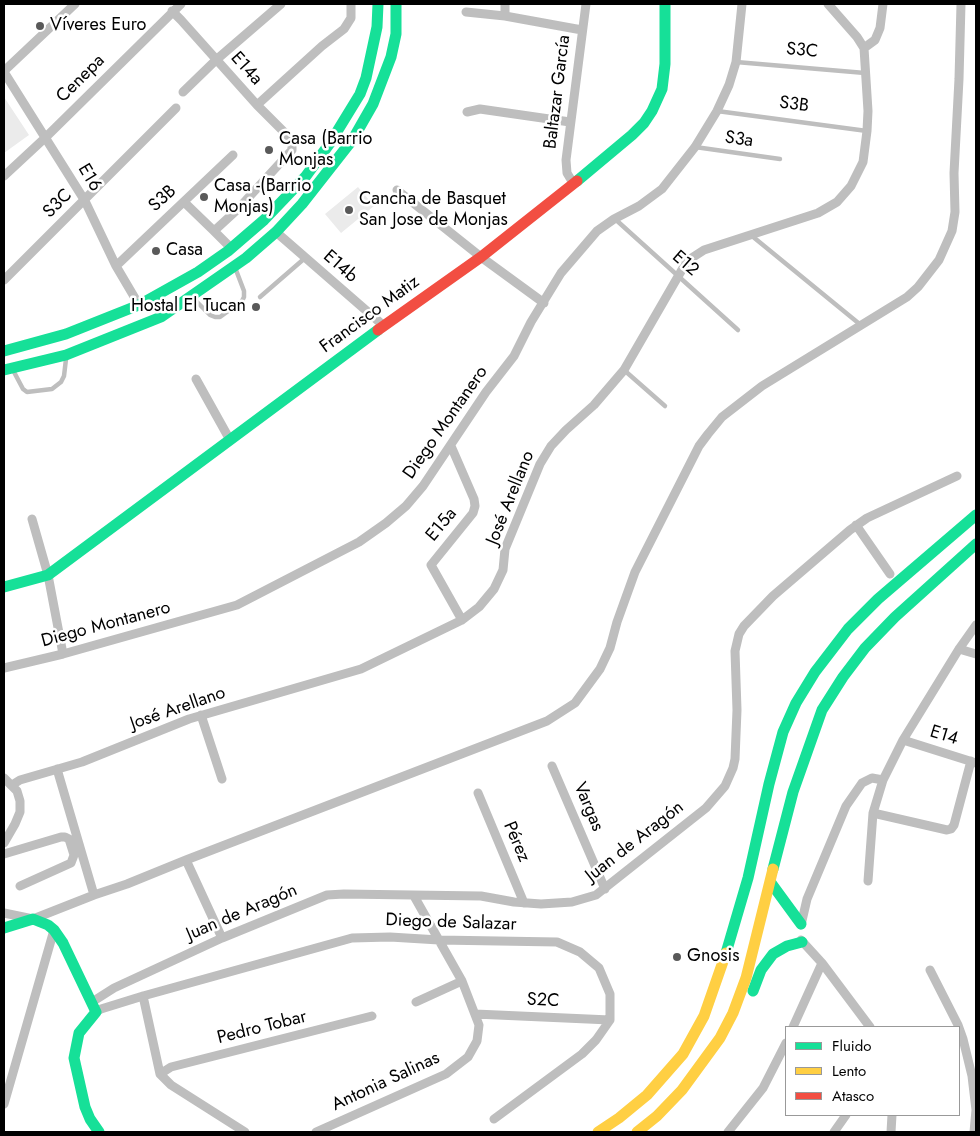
<!DOCTYPE html>
<html>
<head>
<meta charset="utf-8">
<style>
  body { margin:0 }
  #map { position:relative; width:980px; height:1136px; overflow:hidden; background:#fff; font-family:Jost,sans-serif }
  canvas { display:block }
  .frame { position:absolute; inset:0; border:5px solid #000; pointer-events:none }
  .legend { position:absolute; left:785px; top:1026px; width:175px; height:90px; box-sizing:border-box; background:#fff; border:1px solid #999; margin:0; padding:6px 9px; list-style:none; font-size:15px; color:#000 }
  .legend li { display:flex; align-items:center; gap:10px; height:25px }
  .legend b { width:25px; border:1px solid #999 }
</style>
</head>
<body>
<div id="map">
<canvas width="980" height="1136"></canvas>
<div class="frame"></div>
<ul class="legend">
<li><b style="height:6px;background:#16e098"></b>Fluido</li>
<li><b style="height:6px;background:#ffcf43"></b>Lento</li>
<li><b style="height:6px;background:#f24e42"></b>Atasco</li>
</ul>
</div>
<script>
const context = document.querySelector('canvas').getContext('2d');
context.lineJoin = 'round';
function fill(path, color) {
  context.fillStyle = color;
  context.fill(path, 'evenodd');
}
function shape(rows) {
  const path = new Path2D();
  for (const r of rows) {
    path.moveTo(r[0], r[1]);
    for (let i = 2; i < r.length; i += 2) path.lineTo(r[i], r[i + 1]);
  }
  return path;
}
function trace(path, color, width, dash) {
  context.strokeStyle = color;
  context.lineWidth = width;
  context.lineCap = dash ? 'butt' : 'round';
  context.setLineDash(dash || []);
  context.stroke(path);
}
function write(font, color, halo, rows, align = 'center') {
  context.font = font + ' Jost,sans-serif';
  context.lineWidth = 5;
  context.setLineDash([]);
  context.textBaseline = 'middle';
  context.strokeStyle = halo;
  context.fillStyle = color;
  for (const [text, x, y, turn = 0] of rows) {
    context.save();
    context.translate(x, y);
    context.rotate((+turn || 0) * Math.PI / 180);
    context.textAlign = isNaN(turn) ? turn : align;
    if (halo) context.strokeText(text, 0, 0);
    context.fillText(text, 0, 0);
    context.restore();
  }
}
fill(shape([
  [4,97,29,135,4,153],
  [358,187,374,206,341,233,325,214]
]), '#ebebeb');
trace(shape([
  [736,62,865,73],
  [717,111,867,131],
  [695,147,780,159],
  [615,219,738,330],
  [752,236,862,326],
  [260,297,305,258],
  [195,300,210,315,215,317,220,317,242,301,244,297,244,291,236,270],
  [624,370,665,406],
  [14,372,23,389,27,392,52,389,61,382,64,376,66,359]
]), '#bebebe', 4.5);
trace(shape([
  [172,11,181,20,257,105,292,140,292,150,238,209,214,231,231,248],
  [466,12,505,16,582,30],
  [505,16,505,4],
  [864,48,875,40,880,28,883,4],
  [4,71,75,4],
  [4,72,85,201,116,266,139,305],
  [183,92,216,60,281,4],
  [257,105,322,46,344,29,351,18,351,4],
  [467,112,480,109,570,122],
  [4,176,46,137,181,4],
  [573,183,567,173,566,160,586,4],
  [397,190,481,257,544,303],
  [184,202,214,231],
  [276,232,384,326],
  [116,266,233,155],
  [4,280,176,108],
  [196,379,230,440],
  [451,446,474,499,475,506,473,513,431,565,462,620],
  [32,519,48,575,63,654],
  [856,525,890,574],
  [959,649,976,654],
  [4,668,63,654,237,605,359,542,386,523,406,506,423,486,486,392,514,356,531,322,561,273,597,231,614,219,639,206,662,189,695,147,717,111,729,85,736,62,742,4],
  [201,715,222,779],
  [903,740,976,763],
  [552,766,605,889],
  [57,769,94,895],
  [4,778,17,791,20,801,20,812,15,824,4,843],
  [12,785,20,780,82,762,189,719,361,669,462,620,479,607,494,589,503,570,505,549,540,464,551,446,566,430,594,405,624,370,687,261,704,250,818,213,837,202,851,186,863,162,867,131,868,111,864,48,857,37,828,4],
  [478,793,524,903],
  [873,813,947,830,951,829,954,825,971,761],
  [4,854,61,837,65,837,69,839,74,855,71,863,20,886],
  [186,860,222,938],
  [868,881,873,813,883,780,903,740,959,649,976,625],
  [4,913,33,919,94,895,127,884,186,860,547,721,575,703,600,669,610,648,617,622,635,572,699,446,708,434,722,417,762,386,907,297,918,287,939,260,952,231,955,212,954,173,959,79,961,4],
  [801,925,807,899,846,806,862,783,872,778,883,780],
  [801,940,822,963,870,1027],
  [930,970,958,1025,963,1039,972,1076,976,1110,974,1132],
  [143,996,160,1074,171,1085,245,1132],
  [92,1002,114,988,222,938,327,895,344,894,481,896,514,902,541,904,572,902,596,895,706,808,725,786,733,768,735,759,737,710,735,651,739,634,744,626,773,596,850,530,867,518,957,476],
  [416,1002,462,981],
  [96,1012,101,1009,143,996,352,938,390,937,439,940,557,942,580,952,599,968,610,994,610,1020,596,1040,582,1054,494,1119],
  [475,1014,610,1020],
  [793,1027,822,963],
  [160,1074,171,1067,372,1016],
  [4,1104,54,930],
  [316,1132,446,1074,468,1057,477,1041,479,1025,462,981,414,896],
  [728,1132,763,1088,786,1043],
  [834,1132,846,1115],
  [891,1132,892,1115]
]), '#bebebe', 9);
trace(shape([
  [577,181,632,135,644,123,652,111,662,89,665,64,665,4],
  [4,351,66,334,139,305,198,272,228,251,264,220,306,176,330,143,360,94,366,78,377,27,378,4],
  [4,370,66,355,161,317,246,258,276,232,302,204,353,139,373,104,391,57,396,34,396,4],
  [4,587,48,575,378,330],
  [773,869,793,792,822,710,843,677,865,648,895,617,976,544],
  [771,883,801,924],
  [4,928,33,919,48,925,54,930,63,943,96,1012,79,1033,74,1058,85,1107,90,1119,99,1132],
  [726,953,748,878,769,784,783,732,796,703,815,672,848,629,878,599,976,515],
  [753,991,761,970,773,954,787,946,802,942]
]), '#16e098', 11);
trace(shape([
  [598,1132,619,1118,647,1095,683,1054,704,1016,726,953],
  [637,1132,657,1116,682,1090,720,1038,733,1013,746,978,773,869]
]), '#ffcf43', 11);
trace(shape([
  [378,330,481,257,577,181]
]), '#f24e42', 11);
for (const [x, y, r, color] of [
  [40,26,5,"#595959"],
  [269,150,5,"#595959"],
  [204,197,5,"#595959"],
  [349,210,5,"#595959"],
  [156,251,5,"#595959"],
  [256,307,5,"#595959"],
  [677,957,5,"#595959"]
]) {
  const dot = new Path2D();
  dot.arc(x, y, r, 0, 2 * Math.PI);
  context.fillStyle = color;
  context.fill(dot);
  trace(dot, '#fff', 2);
}
write('18px', '#000', '#fff', [
  ["Víveres Euro",50,26],
  ["Casa (Barrio",279,140],
  ["Monjas",279,161],
  ["Casa -(Barrio",214,187],
  ["Monjas)",214,208],
  ["Cancha de Basquet",359,200],
  ["San Jose de Monjas",359,221],
  ["Casa",166,251],
  ["Hostal El Tucan",246,307,"right"],
  ["Gnosis",687,957]
], 'left');
write('18px', '#000', '#fff', [
  ["S3C",802,51,5],
  ["E14a",246,69,48],
  ["Cenepa",81,79,-45],
  ["Baltazar García",558,92,-83],
  ["S3B",794,105,7],
  ["S3a",739,140,8],
  ["E16",89,178,59],
  ["S3B",163,199,-43],
  ["S3C",58,204,-45],
  ["E12",685,264,41],
  ["E14b",340,267,41],
  ["Francisco Matiz",370,315,-36],
  ["Diego Montanero",446,423,-55],
  ["José Arellano",511,498,-68],
  ["E15a",442,525,-50],
  ["Diego Montanero",106,625,-15],
  ["José Arellano",178,709,-19],
  ["E14",944,736,17],
  ["Vargas",588,807,67],
  ["Pérez",516,842,67],
  ["Juan de Aragón",635,842,-38],
  ["Juan de Aragón",242,913,-23],
  ["Diego de Salazar",451,923,2],
  ["S2C",543,1001,3],
  ["Pedro Tobar",262,1028,-14],
  ["Antonia Salinas",386,1082,-25]
]);
</script>
</body>
</html>
